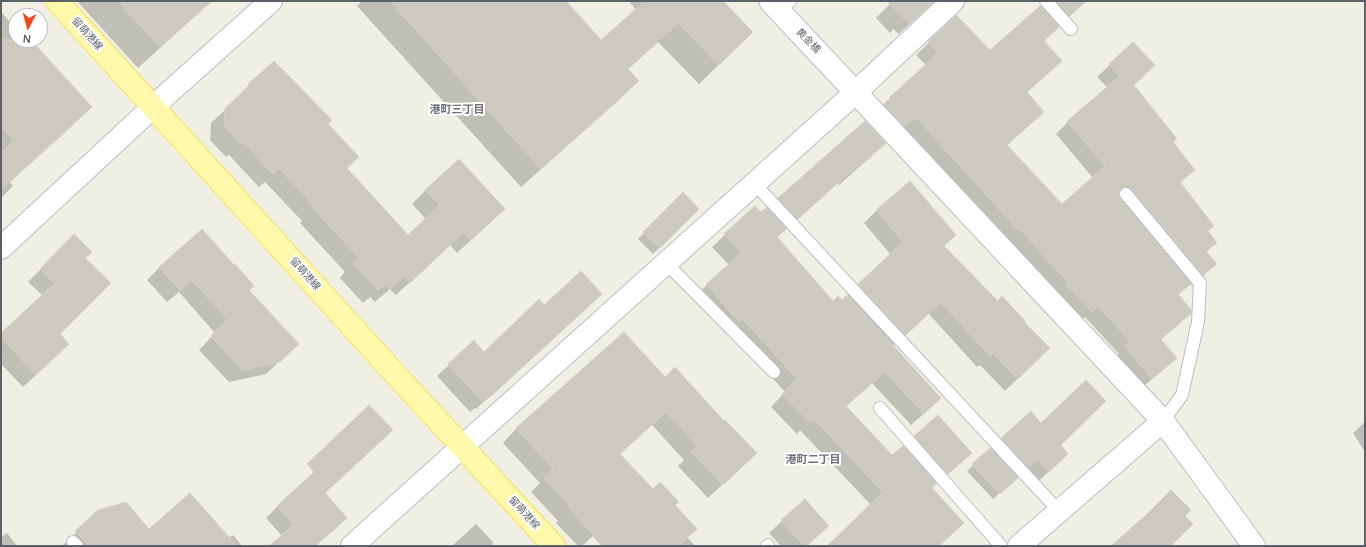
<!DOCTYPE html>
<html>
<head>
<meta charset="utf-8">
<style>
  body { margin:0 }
  #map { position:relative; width:1366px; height:547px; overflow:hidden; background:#f0efe4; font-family:Manrope,sans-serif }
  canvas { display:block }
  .frame { position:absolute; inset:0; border:2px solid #5c6067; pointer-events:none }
  .north { position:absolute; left:8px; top:8px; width:40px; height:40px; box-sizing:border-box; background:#fff; border:1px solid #bebfc2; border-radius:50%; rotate:186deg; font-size:11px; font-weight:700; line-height:16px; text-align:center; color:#5c6067 }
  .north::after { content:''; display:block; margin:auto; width:14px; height:18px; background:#fc441f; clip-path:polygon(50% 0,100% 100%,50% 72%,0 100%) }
</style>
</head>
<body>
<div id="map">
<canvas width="1366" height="547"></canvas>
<div class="frame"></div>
<div class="north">N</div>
</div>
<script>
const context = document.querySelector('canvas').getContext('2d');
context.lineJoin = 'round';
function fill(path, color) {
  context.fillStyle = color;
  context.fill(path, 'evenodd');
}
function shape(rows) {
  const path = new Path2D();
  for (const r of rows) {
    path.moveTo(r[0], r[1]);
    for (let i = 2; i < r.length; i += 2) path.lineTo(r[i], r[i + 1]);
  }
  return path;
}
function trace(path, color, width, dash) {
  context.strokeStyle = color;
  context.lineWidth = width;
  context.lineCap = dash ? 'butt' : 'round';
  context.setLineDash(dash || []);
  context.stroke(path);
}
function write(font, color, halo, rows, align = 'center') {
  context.font = font + ' Manrope,"Noto Sans JP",sans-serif';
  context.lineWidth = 4;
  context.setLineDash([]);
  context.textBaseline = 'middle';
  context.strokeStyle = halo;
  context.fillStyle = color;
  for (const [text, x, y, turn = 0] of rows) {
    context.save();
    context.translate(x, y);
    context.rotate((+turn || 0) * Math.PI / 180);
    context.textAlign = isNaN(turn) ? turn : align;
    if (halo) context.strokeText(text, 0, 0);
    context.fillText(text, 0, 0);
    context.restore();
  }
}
fill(shape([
  [77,1,212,1,138,68],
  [362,1,565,1,601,41,636,10,629,1,722,1,752,32,699,84,658,42,627,70,637,81,618,101,521,187,357,6],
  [893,1,934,1,899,34,893,29,890,33,876,18],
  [1038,1,1086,1,1043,41,1026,93,1043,112,1006,146,1062,205,1093,178,1056,134,1068,122,1108,88,1097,77,1133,43,1133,85,1172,142,1194,170,1180,183,1207,231,1216,243,1206,252,1216,264,1203,276,1190,286,1189,285,1178,295,1190,313,1177,326,1160,340,1176,358,1163,370,1139,390,1114,359,1119,354,1085,317,1079,323,877,111,926,65,916,55,956,17,990,51,1043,6],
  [1,12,13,25,15,24,16,25,16,40,30,40,91,107,71,127,10,182,13,186,1,198],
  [274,62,327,124,346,169,408,236,426,219,412,204,426,190,504,209,457,253,450,245,396,295,390,289,375,302,370,297,363,303,340,278,345,272,300,223,302,221,265,182,259,187,229,155,226,157,210,140,211,123,236,100,235,99,249,85],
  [872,156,839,185,838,183,776,238,833,302,842,301,891,255,864,223,876,211,910,183,943,246,998,302,1024,323,1049,348,1005,391,980,365,977,367,928,313,893,346,928,410,911,425,872,383,845,407,892,457,904,448,915,436,971,453,958,465,931,488,939,546,829,546,871,505,800,430,797,434,771,407,785,392,730,331,726,334,694,297,729,265,712,247,755,207,761,214,767,210,778,198],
  [683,194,698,209,653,254,638,239],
  [74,236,84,258,58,334,55,357,23,387,1,364,1,334,43,296,28,282],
  [160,267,248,291,285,356,266,374,229,382,199,350,215,333,179,292,167,302,147,280],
  [544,306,589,306,476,409,475,408,470,412,437,376,474,342,484,353],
  [624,333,741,467,708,498,678,466,684,460,652,425,619,455,653,490,674,505,687,537,695,546,602,546,593,536,582,546,578,546,556,523,558,521,531,492,540,483,503,443,516,429],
  [1365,422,1365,452,1353,433],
  [1002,439,1059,445,1054,467,1035,484,1024,471,993,499,967,471],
  [324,494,346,518,334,530,315,546,272,546,282,536,266,518,278,506],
  [99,511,149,530,229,538,233,535,242,546,62,546],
  [782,521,828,526,807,546,781,546,769,533],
  [476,524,493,542,492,544,494,546,452,546],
  [7,533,17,546,1,546,1,537]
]), '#0003');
const building = shape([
  [118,1,212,1,160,47,118,1],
  [390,1,566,1,601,40,645,1,723,1,753,32,719,65,678,23,627,68,639,81,541,169,390,1],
  [887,1,935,1,910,24,887,1],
  [1056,1,1086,1,1070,16,1056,1],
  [1040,6,1059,27,1044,41,1062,61,1027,92,1044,112,1007,145,1062,204,1105,166,1067,121,1120,76,1109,64,1133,42,1155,65,1134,85,1177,139,1173,142,1195,170,1180,182,1214,226,1208,231,1217,243,1206,251,1217,264,1203,275,1132,189,1125,187,1122,188,1119,191,1119,195,1120,199,1191,284,1178,294,1191,310,1191,314,1160,338,1177,358,1152,379,1125,346,1131,342,1098,306,1092,312,1066,284,1068,282,1019,228,1017,229,916,117,904,126,884,104,890,99,889,98,938,53,928,42,956,15,990,50,1040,6],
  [1,40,31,40,92,107,1,189,1,153,14,141,1,126,1,40],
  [274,61,332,120,328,124,359,157,347,168,408,235,440,205,425,190,459,159,505,209,471,240,464,232,411,282,404,276,390,289,385,284,378,290,353,263,359,258,313,208,315,207,279,168,273,174,243,141,240,144,224,125,225,108,250,86,248,84,274,61],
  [865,121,886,143,852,173,851,171,798,219,778,198,865,121],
  [910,181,956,235,944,246,998,301,1002,296,1026,322,1025,323,1050,348,1018,379,993,353,990,356,941,302,906,335,858,284,903,242,876,210,910,181],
  [683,192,699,209,660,248,643,232,683,192],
  [755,206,761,212,767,207,786,229,777,237,833,301,838,296,842,300,847,295,941,398,924,414,885,372,846,406,892,455,903,446,936,484,932,488,964,523,939,546,827,546,883,492,814,419,810,422,782,394,797,379,743,319,739,322,706,284,742,253,724,234,755,206],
  [202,229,234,265,235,264,254,286,249,290,299,344,280,362,242,370,211,336,228,320,192,280,180,290,159,267,202,229],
  [74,234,92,252,85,258,111,283,60,334,69,344,36,375,1,337,1,333,55,283,40,269,74,234],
  [581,271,602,294,489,398,487,397,482,401,448,364,474,340,484,352,539,299,544,305,581,271],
  [624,332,665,377,675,367,724,421,725,420,757,453,723,485,691,452,698,446,666,412,620,454,653,489,660,482,679,502,675,505,697,529,678,546,604,546,569,508,571,507,544,478,553,469,516,428,624,332],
  [1086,380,1106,401,1061,445,1068,454,1049,472,1038,459,1029,467,1001,438,1031,411,1041,423,1086,380],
  [369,405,393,430,325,493,347,518,315,546,269,546,294,525,277,506,314,472,307,464,369,405],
  [938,415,972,453,948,474,914,436,938,415],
  [990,448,1018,478,1000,494,972,464,990,448],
  [1171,490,1191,510,1185,516,1193,524,1171,546,1111,546,1146,515,1171,490],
  [190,493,237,546,89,546,75,531,98,510,126,502,149,529,190,493],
  [805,499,829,526,806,546,804,546,781,520,805,499]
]);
fill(building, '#ccc9c1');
trace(building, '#d6d1c2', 1);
const service = shape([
  [1046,1,1071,29],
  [779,11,790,1],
  [754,183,1059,511],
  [1126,194,1200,283,1198,322,1182,395,1163,421],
  [666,263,774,372],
  [880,408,1001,546],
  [73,542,77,546],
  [767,546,768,545]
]);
const minor = shape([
  [1,248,154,106],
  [1163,421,1254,546],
  [352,546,856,92,953,1]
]);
const tertiary = shape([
  [770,1,1163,421,1019,546],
  [154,106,271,1]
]);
const primary = shape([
  [57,1,396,375,554,546]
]);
trace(service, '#bcbec5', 14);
trace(minor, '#bcbec5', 24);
trace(tertiary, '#bcbec5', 24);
trace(primary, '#ffdd4f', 24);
trace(service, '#fff', 12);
trace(minor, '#fff', 22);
trace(tertiary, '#fff', 22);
trace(primary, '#fff9ab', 22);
write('10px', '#5c6067', '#fff', [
  ["留萌港線",87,34,48],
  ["黄金橋",808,41,46],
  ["留萌港線",305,274,48],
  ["留萌港線",524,513,47]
]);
write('bold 11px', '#6d7279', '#fff', [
  ["港町三丁目",457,110],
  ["港町二丁目",813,460]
]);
</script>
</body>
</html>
